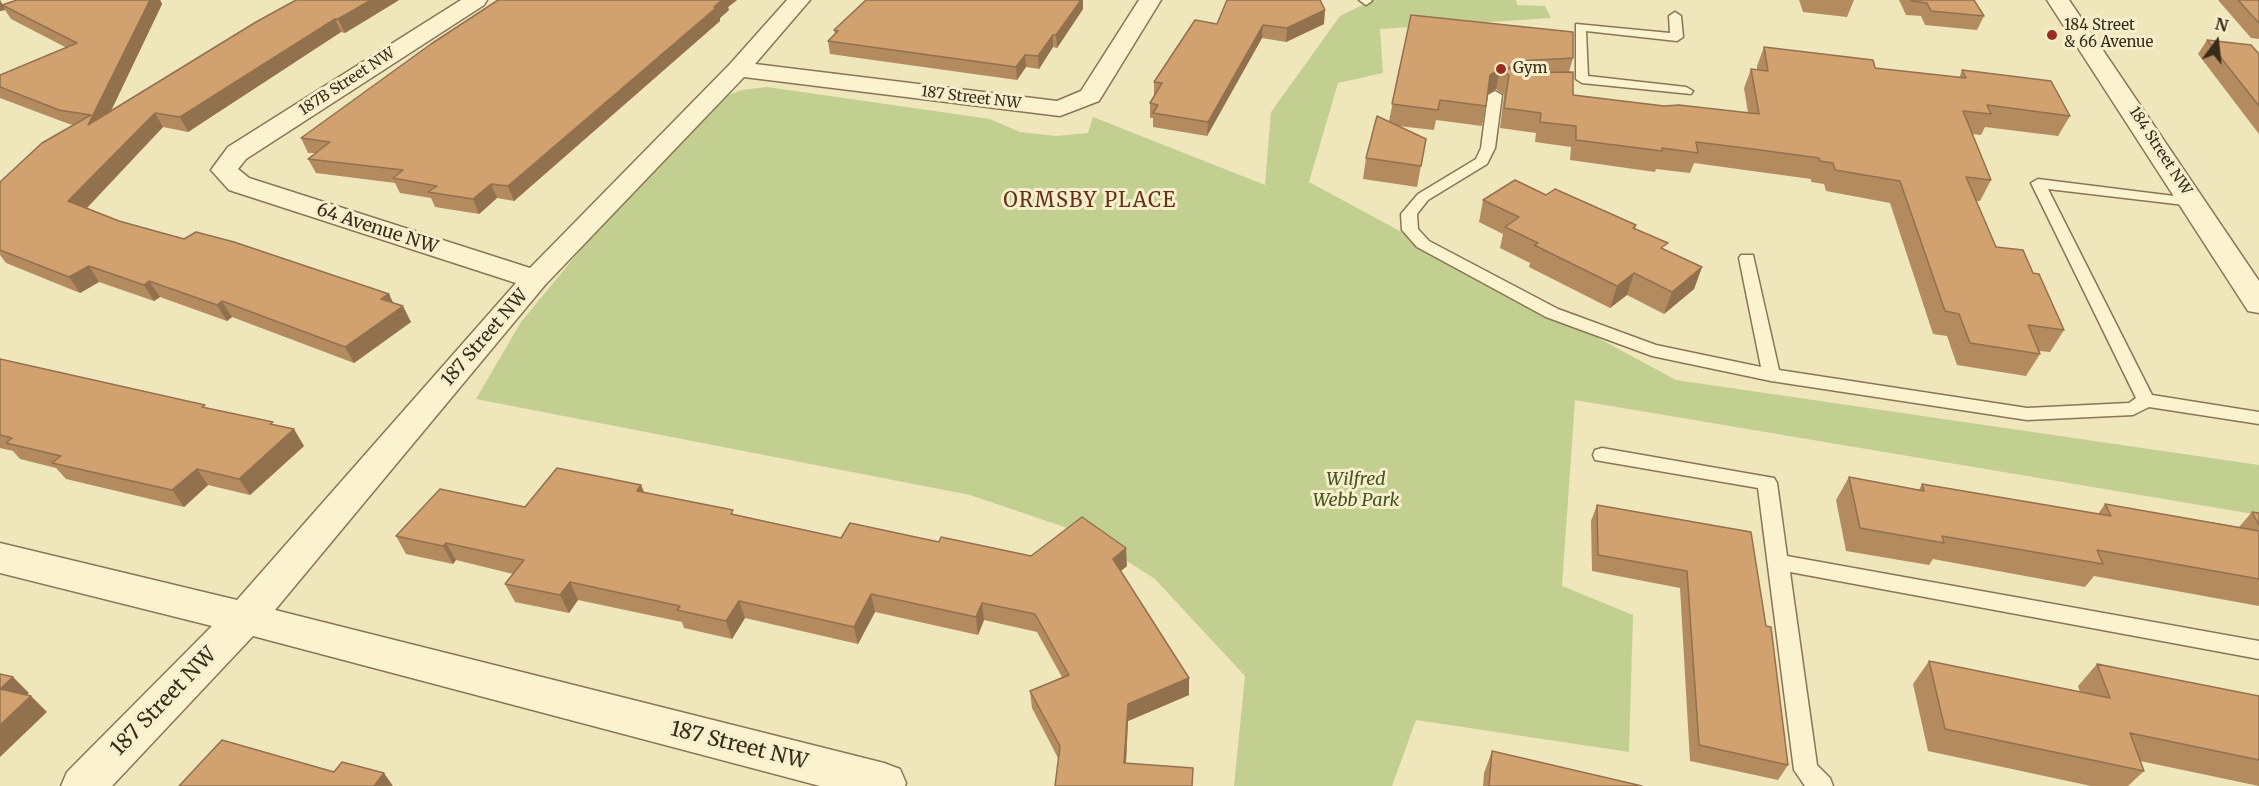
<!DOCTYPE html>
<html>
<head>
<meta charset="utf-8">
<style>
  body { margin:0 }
  #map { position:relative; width:2259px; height:786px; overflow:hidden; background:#f0e6bc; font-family:Merriweather,serif }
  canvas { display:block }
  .north { position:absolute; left:2187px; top:12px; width:60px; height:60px; -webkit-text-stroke:4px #f7efcc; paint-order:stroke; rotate:15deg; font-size:16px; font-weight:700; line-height:24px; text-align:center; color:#372b1b }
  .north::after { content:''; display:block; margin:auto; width:21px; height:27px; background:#372b1b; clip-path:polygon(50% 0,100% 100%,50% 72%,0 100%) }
</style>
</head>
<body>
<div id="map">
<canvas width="2259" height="786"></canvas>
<div class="north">N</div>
</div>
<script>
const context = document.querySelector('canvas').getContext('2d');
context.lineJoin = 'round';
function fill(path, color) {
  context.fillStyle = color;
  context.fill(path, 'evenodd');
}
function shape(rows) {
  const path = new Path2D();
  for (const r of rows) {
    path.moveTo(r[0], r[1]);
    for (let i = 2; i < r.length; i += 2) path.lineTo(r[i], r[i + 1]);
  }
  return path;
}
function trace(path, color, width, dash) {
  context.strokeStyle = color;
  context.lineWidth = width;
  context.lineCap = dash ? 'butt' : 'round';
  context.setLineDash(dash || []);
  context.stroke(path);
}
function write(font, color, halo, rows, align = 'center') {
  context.font = font + ' Merriweather,serif';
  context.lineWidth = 6;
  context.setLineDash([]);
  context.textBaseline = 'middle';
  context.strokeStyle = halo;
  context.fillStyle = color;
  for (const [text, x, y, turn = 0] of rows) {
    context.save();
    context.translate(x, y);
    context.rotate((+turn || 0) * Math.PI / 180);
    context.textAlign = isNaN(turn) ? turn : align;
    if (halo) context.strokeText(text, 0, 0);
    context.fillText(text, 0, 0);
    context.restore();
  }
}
fill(shape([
  [1373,0,1516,0,1517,5,1545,6,1551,18,1380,29,1383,73,1338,83,1309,182,1676,380,2259,465,2259,515,1575,400,1562,586,1633,615,1629,752,1416,720,1392,786,1234,786,1245,676,1155,579,1085,534,970,495,476,399,521,322,601,225,723,97,742,90,767,87,990,119,1020,132,1056,136,1088,133,1093,117,1265,185,1271,112,1340,16]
]), '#c2cf90');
const service = shape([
  [1359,0,1371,0,1372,1,1366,5,1359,0],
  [1675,12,1681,16,1683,37,1677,41,1586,31,1588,76,1686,87,1693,91,1691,94,1582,83,1576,79,1576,24,1670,33,1669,16,1675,12],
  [1495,91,1502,95,1495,148,1487,164,1428,200,1417,214,1418,229,1429,241,1558,309,1656,345,1761,367,1739,258,1741,255,1753,255,1779,370,2027,408,2129,403,2136,398,2031,183,2038,179,2198,199,2200,202,2193,206,2048,189,2152,395,2259,412,2259,424,2149,407,2133,415,2027,420,1771,381,1652,356,1546,317,1417,247,1402,230,1401,214,1418,194,1476,159,1481,148,1488,95,1495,91],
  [1602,448,1774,478,1777,483,1787,556,2259,641,2259,659,1790,572,1817,765,1830,778,1833,786,1805,786,1794,770,1758,488,1595,460,1593,455,1595,450,1602,448]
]);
const minor = shape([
  [461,0,487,0,484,5,246,159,238,169,249,178,530,268,730,64,787,0,810,0,755,64,1057,101,1081,91,1139,0,1161,0,1099,101,1060,116,744,77,545,285,275,610,884,763,900,769,906,783,905,786,820,786,253,636,112,786,61,786,67,772,212,626,0,573,0,543,237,600,516,283,229,190,211,170,228,147,461,0]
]);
const tertiary = shape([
  [2047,0,2069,0,2259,281,2259,313,2248,311,2047,0]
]);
trace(service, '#897555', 3);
trace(minor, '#897555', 3);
trace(tertiary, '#897555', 3);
fill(service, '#fbf2d0');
fill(minor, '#fbf2d0');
fill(tertiary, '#fbf2d0');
fill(shape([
  [0,0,3,5,17,0,160,0,162,4,111,111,256,22,399,0,345,33,341,32,188,132,163,127,87,208,119,221,389,294,393,303,411,322,354,363,232,317,227,321,160,297,154,301,99,282,80,293,6,263,0,255,0,182,73,125,69,124,0,98,0,75,67,48,11,19,5,10,0,11],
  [498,0,737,0,728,7,729,10,720,18,720,21,514,201,497,198,479,214,435,207,431,198,400,193,395,183,316,173,308,159,315,153,308,153,301,138],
  [866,0,1083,0,1083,9,1057,48,1053,47,1039,69,1026,67,1017,80,830,54,828,41,835,34,834,30],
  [1799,0,1854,0,1847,17,1803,12],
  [1899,0,1974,0,1984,16,1977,30,1925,25,1921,16,1906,15],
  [2218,0,2259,0,2259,39,2251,38],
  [1411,15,1573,58,1569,72,1573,95,1664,106,1748,113,1744,88,1751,69,1757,69,1757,66,1764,47,1875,68,1959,78,1962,70,2070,116,2058,136,1985,127,1981,135,1972,134,1991,180,1980,201,1976,201,1996,247,2033,273,2064,330,2050,352,2039,351,2040,354,2026,376,1957,365,1947,336,1933,334,1890,203,1826,191,1824,184,1811,182,1811,179,1745,170,1694,163,1690,173,1656,169,1655,172,1570,160,1571,147,1535,142,1536,133,1500,128,1504,95,1496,89,1488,94,1482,126,1436,120,1434,130,1398,126,1426,139,1417,187,1363,179,1366,158,1389,121],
  [1217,24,1324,24,1286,42,1262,38,1207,136,1153,127,1153,118,1150,118,1150,103,1155,96,1154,96,1154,82],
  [2207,40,2259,54,2259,134,2198,54],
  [1546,195,1636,225,1635,229,1665,250,1702,267,1694,289,1664,314,1627,295,1610,308,1529,267,1530,263,1500,248,1503,234,1479,222,1483,200],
  [0,359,207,408,275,426,304,446,250,495,208,485,184,507,66,479,56,468,20,459,13,451,0,448],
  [1849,477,1919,490,1922,484,2098,514,2105,504,2239,527,2252,512,2259,513,2259,606,2094,576,2085,587,1933,559,1929,565,1846,551,1836,500],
  [641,485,644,492,734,514,841,538,939,542,1031,556,1127,566,1121,571,1189,695,1128,721,1126,764,1192,786,1058,758,1032,708,1030,691,1062,677,1037,632,984,620,978,635,875,612,858,644,745,618,732,639,684,628,682,622,578,600,569,613,515,602,505,584,513,574,456,560,453,564,406,554,396,536,525,507],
  [1597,505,1766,626,1788,765,1778,780,1690,761,1680,588,1592,571,1591,521],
  [1929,661,2080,692,2078,686,2097,664,2259,696,2259,786,2140,761,2144,771,2128,786,2091,786,1928,751,1913,684],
  [1492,751,1642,786,1483,786,1484,773]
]), '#b48a5f');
fill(shape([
  [0,0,5,10,0,11],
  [150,0,160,0,162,4,97,140,88,125],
  [371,0,399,0,345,33,338,19],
  [722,0,737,0,728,7,729,10,720,18,720,21,514,201,508,186],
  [1081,0,1083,0,1083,9,1057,48,1056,35],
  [1325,10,1324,24,1286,42,1287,28],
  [335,19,341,32,188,132,180,117],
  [1263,25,1262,38,1207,136,1208,122],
  [1053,35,1053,47,1039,69,1038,56],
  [1025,55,1026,67,1017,80,1016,67],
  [1517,61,1513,81,1509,75,1508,68],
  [1500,69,1496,89,1486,95,1490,75],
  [155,113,163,127,79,216,68,201],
  [491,184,497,198,479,214,473,199],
  [89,266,99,282,80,293,69,277],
  [1702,267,1694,289,1664,314,1672,292],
  [1634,273,1627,295,1610,308,1617,286],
  [149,281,160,297,154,301,144,285],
  [389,294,396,309,381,299],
  [222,301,232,317,227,321,217,305],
  [403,306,411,322,354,363,345,347],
  [294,429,304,446,250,495,239,479],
  [197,469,208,485,184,507,172,490],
  [641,485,648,503,637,491],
  [446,543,456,560,453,564,443,546],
  [1126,548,1127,566,1113,577,1113,559],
  [570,582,578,600,569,613,560,595],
  [871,594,875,612,858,644,854,627],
  [739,601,745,618,732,639,726,621],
  [982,603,984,620,978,635,976,617],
  [13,677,29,693,17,705,0,689],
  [1189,678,1189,695,1128,721,1125,781,1124,763,1128,704],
  [31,696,47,712,0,757,0,725],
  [384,773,393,786,374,786]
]), '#92714e');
const building = shape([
  [17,0,150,0,88,125,256,22,296,0,371,0,338,19,335,19,180,117,155,113,68,201,119,221,184,239,196,232,234,242,389,294,381,299,403,306,345,347,222,301,217,305,149,281,144,285,89,266,69,277,0,250,0,182,42,143,91,115,59,110,0,87,0,75,77,43,2,5,17,0],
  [498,0,722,0,714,7,717,7,508,186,491,184,473,199,428,192,437,186,393,178,403,170,308,159,330,142,301,138,431,44,498,0],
  [866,0,1081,0,1056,35,1053,35,1038,56,1025,55,1016,67,828,41,838,31,834,30,866,0],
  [1227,0,1320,0,1325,10,1287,28,1263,25,1208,122,1153,113,1158,105,1150,103,1162,83,1154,82,1195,20,1217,24,1227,0],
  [1911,0,1974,0,1984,16,1931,11,1927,3,1912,1,1911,0],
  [2238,0,2259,0,2259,23,2238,0],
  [1411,15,1573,32,1573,58,1517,61,1508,68,1518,73,1573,72,1573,95,1664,106,1679,105,1759,114,1751,69,1768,71,1764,47,1873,60,1875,68,1966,78,1962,70,2051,81,2070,116,1987,105,1991,114,1963,111,1991,180,1966,177,1996,247,2023,250,2033,273,2039,274,2064,330,2028,325,2040,354,1970,343,1959,314,1945,311,1900,181,1835,170,1833,163,1820,161,1819,158,1753,149,1696,142,1698,153,1662,148,1662,151,1576,140,1576,126,1540,122,1541,113,1504,108,1509,75,1500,69,1490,75,1486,106,1440,100,1438,110,1392,104,1411,15],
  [2207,40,2251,45,2259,54,2259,106,2207,40],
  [1377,116,1426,139,1421,166,1366,158,1377,116],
  [1515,180,1546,195,1555,189,1636,225,1633,228,1668,243,1661,248,1702,267,1672,292,1634,273,1617,286,1534,245,1538,243,1505,227,1519,217,1483,200,1515,180],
  [0,359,205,405,202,407,273,422,270,424,294,429,239,479,197,469,172,490,52,463,61,456,6,443,12,438,0,435,0,359],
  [557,468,641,485,637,491,733,510,731,514,841,538,850,523,939,542,941,537,1031,556,1082,517,1126,548,1113,559,1189,678,1128,704,1124,763,1193,768,1192,786,1055,786,1060,746,1030,691,1069,675,1035,614,982,603,976,617,871,594,854,627,739,601,726,621,677,610,680,606,570,582,560,595,505,584,524,560,446,543,443,546,396,536,440,489,525,507,557,468],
  [1849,477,1924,491,1922,484,2111,516,2105,504,2259,531,2259,579,2097,550,2103,564,1942,536,1944,543,1860,528,1849,477],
  [1597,505,1751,532,1766,626,1771,627,1788,765,1699,745,1687,571,1598,555,1597,505],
  [2252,512,2259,513,2259,525,2252,512],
  [1929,661,2110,698,2097,664,2259,696,2259,760,2130,733,2144,771,1945,729,1929,661],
  [0,674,13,677,0,689,31,696,0,725,0,674],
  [222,740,334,772,342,762,384,773,374,786,179,786,222,740],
  [1492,751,1642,786,1489,786,1492,751]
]);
fill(building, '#d1a16f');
trace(building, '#92714e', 1.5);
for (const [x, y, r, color] of [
  [2052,35,6,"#9c2b21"],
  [1501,69,6,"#9c2b21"]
]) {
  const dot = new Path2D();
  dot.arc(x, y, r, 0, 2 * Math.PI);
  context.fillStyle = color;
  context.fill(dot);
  trace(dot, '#f7efcc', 2);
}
write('15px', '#372b1b', '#f7efcc', [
  ["184 Street",2064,26],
  ["& 66 Avenue",2064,43],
  ["Gym",1513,69]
], 'left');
write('15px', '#372b1b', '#f7efcc', [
  ["187B Street NW",347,82,-33],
  ["187 Street NW",971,98,7],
  ["184 Street NW",2160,151,57]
]);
write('18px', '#372b1b', '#f7efcc', [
  ["64 Avenue NW",377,229,18],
  ["187 Street NW",485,338,-49]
]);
write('italic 18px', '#435520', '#f7efcc', [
  ["Wilfred",1356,480],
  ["Webb Park",1356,501]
]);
context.letterSpacing = '1.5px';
write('20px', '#662f17', '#f7efcc', [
  ["ORMSBY PLACE",1090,201]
]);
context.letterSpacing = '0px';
write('21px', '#372b1b', '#f7efcc', [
  ["187 Street NW",164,702,-46],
  ["187 Street NW",739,746,14]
]);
</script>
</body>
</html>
